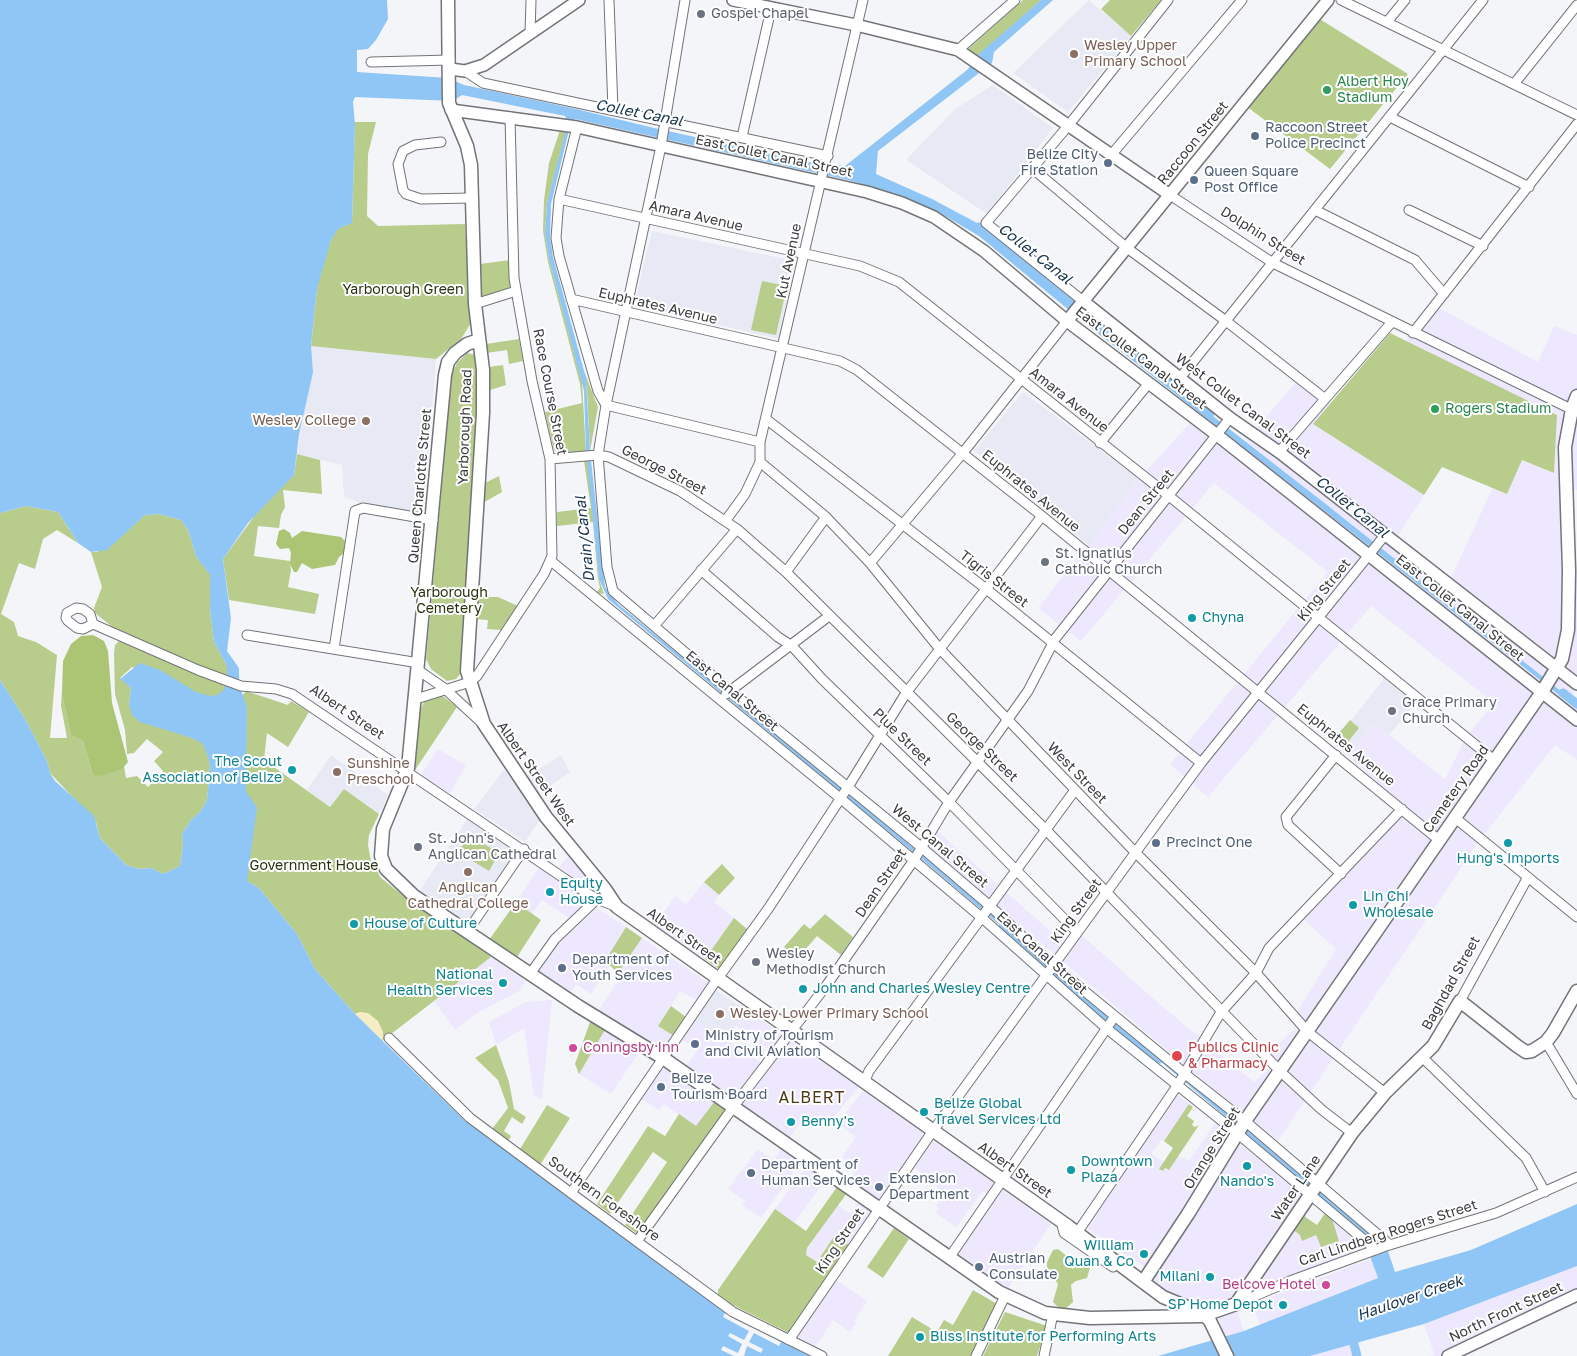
<!DOCTYPE html>
<html>
<head>
<meta charset="utf-8">
<style>
  body { margin:0 }
  canvas { display:block; background:#f4f5f9 }
</style>
</head>
<body>
<canvas width="1577" height="1356"></canvas>
<script>
const context = document.querySelector('canvas').getContext('2d');
context.lineJoin = 'round';
function fill(path, color) {
  context.fillStyle = color;
  context.fill(path, 'evenodd');
}
function shape(rows) {
  const path = new Path2D();
  for (const r of rows) {
    path.moveTo(r[0], r[1]);
    for (let i = 2; i < r.length; i += 2) path.lineTo(r[i], r[i + 1]);
  }
  return path;
}
function trace(path, color, width, dash) {
  context.strokeStyle = color;
  context.lineWidth = width;
  context.lineCap = dash ? 'butt' : 'round';
  context.setLineDash(dash || []);
  context.stroke(path);
}
function write(font, color, halo, rows, align = 'center') {
  context.font = font + ' "Golos Text",sans-serif';
  context.lineWidth = 4;
  context.setLineDash([]);
  context.textBaseline = 'middle';
  context.strokeStyle = halo;
  context.fillStyle = color;
  for (const [text, x, y, turn = 0] of rows) {
    context.save();
    context.translate(x, y);
    context.rotate((+turn || 0) * Math.PI / 180);
    context.textAlign = isNaN(turn) ? turn : align;
    if (halo) context.strokeText(text, 0, 0);
    context.fillText(text, 0, 0);
    context.restore();
  }
}
fill(shape([
  [1432,304,1538,362,1554,326,1577,335,1577,490,1572,491,1574,570,1577,572,1577,688,1569,698,1246,441,1298,379,1330,403,1313,424,1424,495,1398,535,1451,578,1493,487,1507,493,1522,460,1553,473,1557,415,1405,342],
  [1200,412,1577,709,1577,760,1555,745,1479,841,1278,1141,1183,1064,924,843,935,829,1067,946,1078,932,1163,1007,1254,1082,1275,1063,1267,1055,1302,1022,1296,1013,1336,949,1302,918,1403,808,1348,755,1374,723,1445,779,1466,737,1494,703,1371,606,1208,797,1170,764,1328,572,1214,483,1081,641,1038,608,1139,479],
  [438,749,466,765,450,793,421,775],
  [570,854,601,893,595,893,559,867],
  [539,867,591,901,571,919,542,900,532,913,516,902],
  [704,882,719,895,714,902,734,918,705,959,655,925,675,896,686,905],
  [597,908,626,927,605,961,610,965,591,994,576,984,570,993,538,971,558,943],
  [642,938,710,984,698,1001,680,991,658,1026,674,1036,662,1051,598,1011,621,976,618,973],
  [491,957,526,982,519,991,479,1012,455,1030,434,1001],
  [552,1000,542,1099,534,1096,524,1028,496,1045,489,1022,526,1002],
  [746,1010,783,1035,771,1051,736,1026],
  [694,1019,762,1063,735,1100,686,1066,698,1049,680,1039],
  [605,1030,640,1051,611,1094,579,1074],
  [791,1039,859,1087,824,1129,805,1116,789,1139,740,1103],
  [663,1065,715,1101,696,1127,664,1104,659,1110,640,1098],
  [864,1090,928,1135,879,1202,848,1181,857,1169,842,1157,856,1137,837,1123],
  [1178,1095,1189,1104,1164,1141,1161,1140,1151,1154,1164,1162,1160,1169,1168,1170,1177,1156,1189,1161,1215,1123,1231,1134,1145,1268,1087,1228],
  [932,1140,997,1185,989,1195,983,1191,956,1227,936,1213,939,1208,936,1206,944,1193,914,1167],
  [1237,1143,1305,1194,1235,1299,1208,1307,1167,1293,1150,1281],
  [782,1148,801,1162,761,1218,742,1205,745,1201,728,1189,758,1149,774,1160],
  [807,1166,826,1179,794,1223,775,1209],
  [1003,1189,1051,1224,1006,1291,956,1256],
  [859,1201,872,1210,873,1213,849,1245,817,1262,806,1255,807,1249,838,1205,850,1214],
  [1332,1219,1364,1248,1256,1291,1253,1290,1292,1229,1300,1235,1316,1235,1321,1247],
  [1371,1259,1378,1278,1260,1325,1252,1304],
  [1577,1266,1577,1298,1466,1356,1429,1356,1434,1354,1424,1324],
  [835,1279,867,1301,854,1321,856,1323,850,1332,833,1320,815,1347,796,1338],
  [1237,1311,1244,1331,1225,1338,1219,1318],
  [1356,1343,1359,1356,1310,1356]
]), '#ede8fe');
fill(shape([
  [1089,0,1131,36,1068,112,1013,73],
  [993,85,1053,128,987,214,906,160,955,109],
  [652,231,795,261,778,339,634,305],
  [311,346,436,359,424,515,360,503,344,496,342,465,297,454,308,388],
  [1023,392,1139,479,1088,545,974,451],
  [1387,675,1418,701,1389,735,1374,723,1348,755,1333,743],
  [331,755,388,795,379,814,344,789,330,807,307,790],
  [561,755,570,772,533,798,522,780],
  [504,770,542,817,525,842,474,809],
  [467,819,516,853,467,925,419,892],
  [714,989,746,1010,726,1041,694,1019]
]), '#e7eaf5');
fill(shape([
  [1023,0,1041,0,976,58,967,50],
  [1110,0,1161,0,1131,36,1101,9],
  [1318,18,1408,74,1330,169,1246,106],
  [355,122,376,122,368,154,367,216,378,226,465,224,471,323,461,339,436,359,311,346,317,289,323,263,331,240,337,229,352,222],
  [560,130,566,131,547,203,545,234,549,259,582,382,586,452,560,453,554,450,545,412,582,403,580,384,548,262,543,231,544,200,549,163],
  [510,260,511,287,481,298,480,264],
  [762,281,787,286,776,335,751,330],
  [1390,333,1557,415,1554,473,1522,460,1507,494,1442,467,1424,495,1313,424],
  [519,339,523,361,509,364,507,350,486,353,486,344],
  [467,353,476,355,479,383,461,673,456,679,447,681,431,669,426,659,452,374,457,363],
  [503,365,506,385,487,391,488,367],
  [584,371,598,407,590,451,587,390],
  [297,454,320,460,322,494,283,490,285,507,281,515,279,528,258,526,254,556,290,561,291,570,288,587,319,594,315,614,229,600,223,559,253,518,251,515,294,475],
  [584,461,588,461,599,579,604,594,596,593,600,588,598,579,593,522,557,526,557,512,591,508],
  [499,476,502,492,481,504,483,484],
  [26,506,58,512,78,543,57,530,43,539,35,569,19,563,1,614,14,622,18,636,36,642,57,655,50,738,67,738,61,706,63,673,62,694,71,735,83,741,93,775,124,766,126,778,137,776,148,787,163,771,154,761,163,752,147,739,134,753,127,754,125,730,115,694,114,653,115,645,119,641,225,683,227,688,214,703,132,667,120,678,131,688,129,705,203,721,210,766,207,800,200,812,191,820,182,834,183,845,180,866,163,874,151,868,139,869,126,865,100,838,96,822,50,773,47,761,25,719,0,680,0,513],
  [159,514,181,520,188,530,196,556,210,574,210,609,214,642,227,666,227,677,115,629,95,613,94,608,102,587,91,552,97,552,145,515],
  [476,597,498,597,518,606,501,630,487,629,488,620,474,619],
  [246,691,288,705,291,701,309,712,288,747,267,733,264,760,330,807,344,789,379,814,369,835,368,845,371,861,381,878,411,902,424,909,491,957,382,1041,383,1035,360,1012,355,1014,315,969,297,934,259,888,247,881,248,801,239,759,242,696],
  [440,694,457,707,415,770,412,767,420,710,425,700],
  [1350,720,1359,728,1343,748,1333,740],
  [469,835,499,853,489,871,458,852],
  [722,864,735,878,719,895,704,882],
  [516,902,541,920,517,957,489,940],
  [825,914,853,937,841,955,817,936,797,959,784,947,804,924,810,929],
  [734,918,747,929,719,969,705,959],
  [626,927,642,938,618,973,605,961],
  [671,1006,686,1017,674,1036,658,1026],
  [590,1022,605,1030,579,1074,575,1064],
  [496,1045,509,1082,514,1109,526,1117,522,1124,512,1117,504,1131,511,1136,508,1142,492,1129,508,1108,498,1080,475,1058],
  [715,1101,728,1110,639,1235,625,1225,667,1162,653,1152,610,1214,597,1204,648,1126,665,1136,679,1114,696,1126],
  [1189,1104,1193,1107,1187,1116,1194,1121,1192,1125,1195,1127,1199,1125,1169,1170,1165,1168,1163,1171,1159,1169,1173,1148,1164,1141],
  [547,1105,570,1118,540,1165,520,1149],
  [837,1187,847,1193,807,1248,806,1255,817,1262,835,1235,849,1245,789,1333,731,1304,718,1295,718,1290,775,1209,806,1231],
  [1325,1213,1332,1219,1339,1241,1321,1247,1316,1235,1302,1241,1300,1235,1292,1229,1301,1214,1317,1225],
  [894,1228,909,1239,883,1278,867,1267],
  [1058,1249,1072,1260,1086,1263,1090,1268,1087,1278,1076,1281,1071,1285,1073,1302,1065,1309,1058,1307,1053,1302,1058,1284,1047,1270,1047,1262,1053,1250],
  [973,1290,997,1304,971,1356,888,1356,912,1317,937,1332,944,1320,953,1325],
  [1005,1312,1047,1326,1037,1356,983,1356]
]), '#b8cd8b');
fill(shape([
  [284,529,290,533,292,538,302,531,341,537,345,541,344,553,339,557,335,565,312,569,302,563,297,572,294,572,290,564,291,553,289,548,280,549,276,544,279,531],
  [93,635,104,641,108,651,112,703,128,762,122,769,100,776,93,775,83,741,71,735,62,694,63,661,71,644,81,636]
]), '#abc574');
fill(shape([
  [360,1012,368,1013,378,1021,383,1032,382,1041,355,1014]
]), '#f6ecc6');
fill(shape([
  [0,0,387,0,388,19,376,40,368,49,357,50,357,72,448,78,464,85,572,108,654,128,813,163,845,166,967,70,980,53,1041,0,1053,0,994,52,992,63,878,151,876,174,932,199,979,224,994,241,1069,304,1327,505,1577,704,1577,709,1081,320,979,236,940,213,896,194,848,180,575,119,571,122,551,204,550,237,553,257,586,378,590,451,605,587,618,604,933,864,1380,1242,1388,1251,1395,1272,1471,1250,1577,1204,1577,1266,1424,1324,1310,1356,1158,1356,1244,1331,1378,1278,1371,1259,1376,1244,931,867,608,599,599,579,586,452,584,391,549,259,545,234,547,203,568,122,565,116,462,95,453,101,355,97,353,102,355,124,352,223,338,229,331,240,317,289,311,346,313,372,299,435,294,475,248,523,223,559,231,618,227,651,239,668,239,684,247,707,246,791,257,808,247,881,259,888,297,934,315,969,355,1014,465,1121,720,1309,810,1356,0,1356,0,680,25,719,47,761,50,773,55,781,94,816,100,838,126,865,139,869,151,868,163,874,180,866,183,845,182,834,191,820,200,812,207,800,210,766,207,754,202,743,192,738,140,722,132,715,129,705,131,688,120,679,140,663,160,670,196,692,210,696,217,695,224,690,227,677,227,666,214,642,210,609,210,575,196,556,188,530,181,520,159,514,145,515,107,550,91,552,78,543,58,512,26,506,0,513]
]), '#90c6f5');
fill(shape([
  [725,1313,781,1342,779,1346,754,1333,749,1342,763,1349,761,1353,747,1346,744,1356,734,1356,721,1350,723,1346,738,1353,742,1344,728,1336,730,1333,744,1340,749,1331,723,1317]
]), '#f4f5f9');
trace(shape([
  [979,227,1210,413],
  [1563,693,1577,704],
  [1003,928,1055,976,1159,1059],
  [1351,1332,1357,1356]
]), '#90c6f5', 9);
const minor = shape([
  [609,0,613,110],
  [685,0,661,146,606,405,598,455,607,567,613,591,735,695,921,847,990,906,1054,966,1189,1077,1245,1121,1390,1245],
  [1341,0,1577,115],
  [1387,22,1405,0],
  [530,34,531,0],
  [958,50,1015,0],
  [371,62,450,60],
  [465,71,483,83,828,156],
  [1514,84,1577,5],
  [1390,117,1529,187],
  [577,127,559,199,556,238,559,256,598,391,606,405],
  [742,137,771,9],
  [441,142,415,145,403,151,398,164,403,190,406,194,421,199,472,198],
  [1112,154,1242,0],
  [1032,168,1127,248,1226,321,1324,398],
  [1170,195,1273,263,1577,412],
  [559,199,860,266,899,282,1169,496,1494,760],
  [1315,210,1415,260,1444,294],
  [1409,210,1483,246],
  [571,299,840,361,857,370,1042,516,1439,840],
  [1083,301,986,223,1068,126,1168,0],
  [475,304,516,291],
  [1413,333,1577,124],
  [1180,378,1483,0],
  [606,405,760,442],
  [766,419,985,588,1201,763],
  [1100,443,1149,383],
  [1279,452,1392,322],
  [550,459,598,455,609,457,680,491,737,529,786,572,1045,829,1281,1072,1322,1110,1352,1133],
  [760,462,826,517,870,563,939,648,1133,850,1256,973,1308,1032,1385,1093],
  [726,520,745,494,760,462,760,442,863,0],
  [551,561,840,798,981,917,1106,1028,1237,1133,1376,1250],
  [870,563,962,454,1067,321],
  [701,570,778,637,792,646,822,679,949,802,1077,932],
  [786,572,826,517],
  [93,624,83,629,77,628,68,621,66,618,67,613,76,608,83,609,90,614,93,624,198,670,241,686,276,689,292,694,574,885,597,899,617,907],
  [654,626,737,529],
  [247,635,419,663],
  [334,649,355,511,363,508,433,520],
  [418,670,444,688,483,724],
  [726,694,829,616],
  [416,699,470,682,477,676,544,574,552,556,550,459,532,381,514,278,510,117],
  [1336,755,1286,817,1288,825,1341,874],
  [1454,817,1577,917],
  [467,932,524,849],
  [530,974,555,939,597,899],
  [1460,1001,1528,877],
  [389,1038,470,1118,571,1193,733,1312,822,1356],
  [1546,1042,1577,1094],
  [1423,1058,1526,1158,1545,1192],
  [864,1083,869,1071,1075,790],
  [571,1193,713,985,768,909,848,787,906,693,1042,516],
  [1061,1221,1064,1233,1113,1267],
  [1077,1233,1177,1086,1221,1012,1256,973,1269,948,1402,809],
  [638,1240,734,1106,826,986,914,860,949,802,1028,691,1055,639,1230,418],
  [949,1258,1115,1016],
  [1236,1304,1290,1281,1386,1246,1496,1213,1577,1177],
  [789,1340,930,1135,1162,816,1201,763,1385,535],
  [976,1356,1005,1296],
  [1044,1356,1053,1314]
]);
const tertiary = shape([
  [733,0,856,25,958,50,1170,195],
  [450,69,465,71,484,65,579,0],
  [451,110,577,127,867,192,902,203,934,217,984,251,1067,321,1217,435,1577,720],
  [1083,301,1230,418,1279,452,1577,684],
  [1067,321,1328,0],
  [1448,1356,1577,1295]
]);
const secondary = shape([
  [448,0,449,103,467,146,471,165,475,304,483,370,483,413,467,671,484,724,546,817,605,889,617,907,1068,1226,1163,1297,1204,1314,1210,1321,1227,1356],
  [479,340,467,344,455,353,448,362,445,375,408,768,383,829,381,856,386,869,414,896,578,1006,663,1058,999,1292,1045,1313,1090,1318,1202,1316,1236,1304,1352,1133,1385,1093,1433,1046,1460,1001,1517,1046,1526,1052,1532,1051,1546,1042,1553,1033,1577,991],
  [1143,1282,1188,1214,1245,1121,1542,692,1562,659,1568,630,1569,570,1565,447,1572,409,1577,396]
]);
trace(minor, '#737478', 11);
trace(tertiary, '#737478', 14);
trace(secondary, '#737478', 15);
trace(minor, '#fff', 9);
trace(tertiary, '#fff', 11);
trace(secondary, '#fff', 12);
for (const [x, y, r, color] of [
  [701,14,5,"#6b7280"],
  [1074,54,5,"#8d6e63"],
  [1327,90,5,"#2e9e5b"],
  [1255,136,5,"#5c6f8a"],
  [1108,163,5,"#5c6f8a"],
  [1194,180,5,"#5c6f8a"],
  [1435,409,5,"#2e9e5b"],
  [366,421,5,"#8d6e63"],
  [1045,562,5,"#6b7280"],
  [1192,618,5,"#0f9aa8"],
  [1392,711,5,"#6b7280"],
  [292,770,5,"#0f9aa8"],
  [337,772,5,"#8d6e63"],
  [1156,843,5,"#5c6f8a"],
  [1508,843,5,"#0f9aa8"],
  [418,847,5,"#6b7280"],
  [468,872,5,"#8d6e63"],
  [550,892,5,"#0f9aa8"],
  [1353,905,5,"#0f9aa8"],
  [354,924,5,"#0f9aa8"],
  [756,962,5,"#6b7280"],
  [562,968,5,"#5c6f8a"],
  [503,983,5,"#0f9aa8"],
  [803,989,5,"#0f9aa8"],
  [720,1014,5,"#8d6e63"],
  [695,1044,5,"#5c6f8a"],
  [573,1048,5,"#d1479c"],
  [1177,1056,6,"#e0444e"],
  [661,1087,5,"#5c6f8a"],
  [924,1112,5,"#0f9aa8"],
  [791,1122,5,"#0f9aa8"],
  [1247,1166,5,"#0f9aa8"],
  [1071,1170,5,"#0f9aa8"],
  [751,1173,5,"#5c6f8a"],
  [879,1187,5,"#5c6f8a"],
  [1144,1254,5,"#0f9aa8"],
  [979,1267,5,"#5c6f8a"],
  [1210,1277,5,"#0f9aa8"],
  [1326,1285,5,"#d1479c"],
  [1283,1305,5,"#0f9aa8"],
  [920,1337,5,"#0f9aa8"]
]) {
  const dot = new Path2D();
  dot.arc(x, y, r, 0, 2 * Math.PI);
  context.fillStyle = color;
  context.fill(dot);
  trace(dot, '#fff', 2);
}
write('14px', '#5b616d', '#fff', [
  ["Gospel Chapel",711,14],
  ["St. Ignatius",1055,554],
  ["Catholic Church",1055,570],
  ["Grace Primary",1402,703],
  ["Church",1402,719],
  ["St. John's",428,839],
  ["Anglican Cathedral",428,855],
  ["Wesley",766,954],
  ["Methodist Church",766,970]
], 'left');
write('14px', '#785e54', '#fff', [
  ["Wesley Upper",1084,46],
  ["Primary School",1084,62],
  ["Wesley College",356,421,"right"],
  ["Sunshine",347,764],
  ["Preschool",347,780],
  ["Anglican",468,888,"center"],
  ["Cathedral College",468,904,"center"],
  ["Wesley Lower Primary School",730,1014]
], 'left');
write('14px', '#27864d', '#fff', [
  ["Albert Hoy",1337,82],
  ["Stadium",1337,98],
  ["Rogers Stadium",1445,409]
], 'left');
write('14px', '#4e5e75', '#fff', [
  ["Raccoon Street",1265,128],
  ["Police Precinct",1265,144],
  ["Belize City",1098,155,"right"],
  ["Fire Station",1098,171,"right"],
  ["Queen Square",1204,172],
  ["Post Office",1204,188],
  ["Precinct One",1166,843],
  ["Department of",572,960],
  ["Youth Services",572,976],
  ["Ministry of Tourism",705,1036],
  ["and Civil Aviation",705,1052],
  ["Belize",671,1079],
  ["Tourism Board",671,1095],
  ["Department of",761,1165],
  ["Human Services",761,1181],
  ["Extension",889,1179],
  ["Department",889,1195],
  ["Austrian",989,1259],
  ["Consulate",989,1275]
], 'left');
write('14px', '#3b3c3e', '#fff', [
  ["Raccoon Street",1193,143,-51],
  ["East Collet Canal Street",774,156,12],
  ["Amara Avenue",696,216,13],
  ["Dolphin Street",1263,236,32],
  ["Kut Avenue",789,261,-78],
  ["Euphrates Avenue",658,306,13],
  ["East Collet Canal Street",1141,358,37],
  ["Race Course Street",550,392,79],
  ["Amara Avenue",1069,400,38],
  ["West Collet Canal Street",1243,406,37],
  ["Yarborough Road",465,427,-88],
  ["George Street",664,470,27],
  ["Queen Charlotte Street",420,486,-85],
  ["Euphrates Avenue",1031,491,39],
  ["Dean Street",1146,502,-51],
  ["Tigris Street",994,579,38],
  ["King Street",1324,590,-51],
  ["East Collet Canal Street",1460,608,39],
  ["East Canal Street",732,691,40],
  ["Albert Street",347,712,34],
  ["Plue Street",902,737,44],
  ["Euphrates Avenue",1346,745,39],
  ["George Street",982,747,44],
  ["West Street",1077,773,46],
  ["Albert Street West",536,774,55],
  ["Cemetery Road",1456,789,-55],
  ["West Canal Street",940,846,40],
  ["Dean Street",881,883,-56],
  ["King Street",1076,911,-54],
  ["Albert Street",684,936,35],
  ["East Canal Street",1042,953,42],
  ["Baghdad Street",1451,983,-61],
  ["Orange Street",1212,1148,-58],
  ["Albert Street",1015,1170,35],
  ["Water Lane",1296,1188,-56],
  ["Southern Foreshore",604,1199,36],
  ["Carl Lindberg Rogers Street",1388,1233,-18],
  ["King Street",840,1241,-56],
  ["North Front Street",1506,1312,-25]
]);
write('14px', '#27310e', '#fff', [
  ["Yarborough Green",403,290],
  ["Yarborough",449,593],
  ["Cemetery",449,609],
  ["Government House",314,866]
]);
write('14px', '#0d838f', '#fff', [
  ["Chyna",1202,618],
  ["The Scout",282,762,"right"],
  ["Association of Belize",282,778,"right"],
  ["Hung's Imports",1508,859,"center"],
  ["Equity",560,884],
  ["House",560,900],
  ["Lin Chi",1363,897],
  ["Wholesale",1363,913],
  ["House of Culture",364,924],
  ["National",493,975,"right"],
  ["Health Services",493,991,"right"],
  ["John and Charles Wesley Centre",813,989],
  ["Belize Global",934,1104],
  ["Travel Services Ltd",934,1120],
  ["Benny's",801,1122],
  ["Downtown",1081,1162],
  ["Plaza",1081,1178],
  ["Nando's",1247,1182,"center"],
  ["William",1134,1246,"right"],
  ["Quan & Co",1134,1262,"right"],
  ["Milani",1200,1277,"right"],
  ["SP Home Depot",1273,1305,"right"],
  ["Bliss Institute for Performing Arts",930,1337]
], 'left');
write('14px', '#b23c85', '#fff', [
  ["Coningsby Inn",583,1048],
  ["Belcove Hotel",1316,1285,"right"]
], 'left');
write('14px', '#be3a42', '#fff', [
  ["Publics Clinic",1188,1048],
  ["& Pharmacy",1188,1064]
], 'left');
write('italic 15px', '#16334b', '#fff', [
  ["Collet Canal",639,113,11],
  ["Collet Canal",1035,254,38],
  ["Collet Canal",1352,507,39],
  ["Drain/Canal",585,539,-96],
  ["Haulover Creek",1410,1298,-19]
]);
context.letterSpacing = '1px';
write('16px', '#4e3a14', '#fff', [
  ["ALBERT",812,1098]
]);
context.letterSpacing = '0px';
</script>
</body>
</html>
